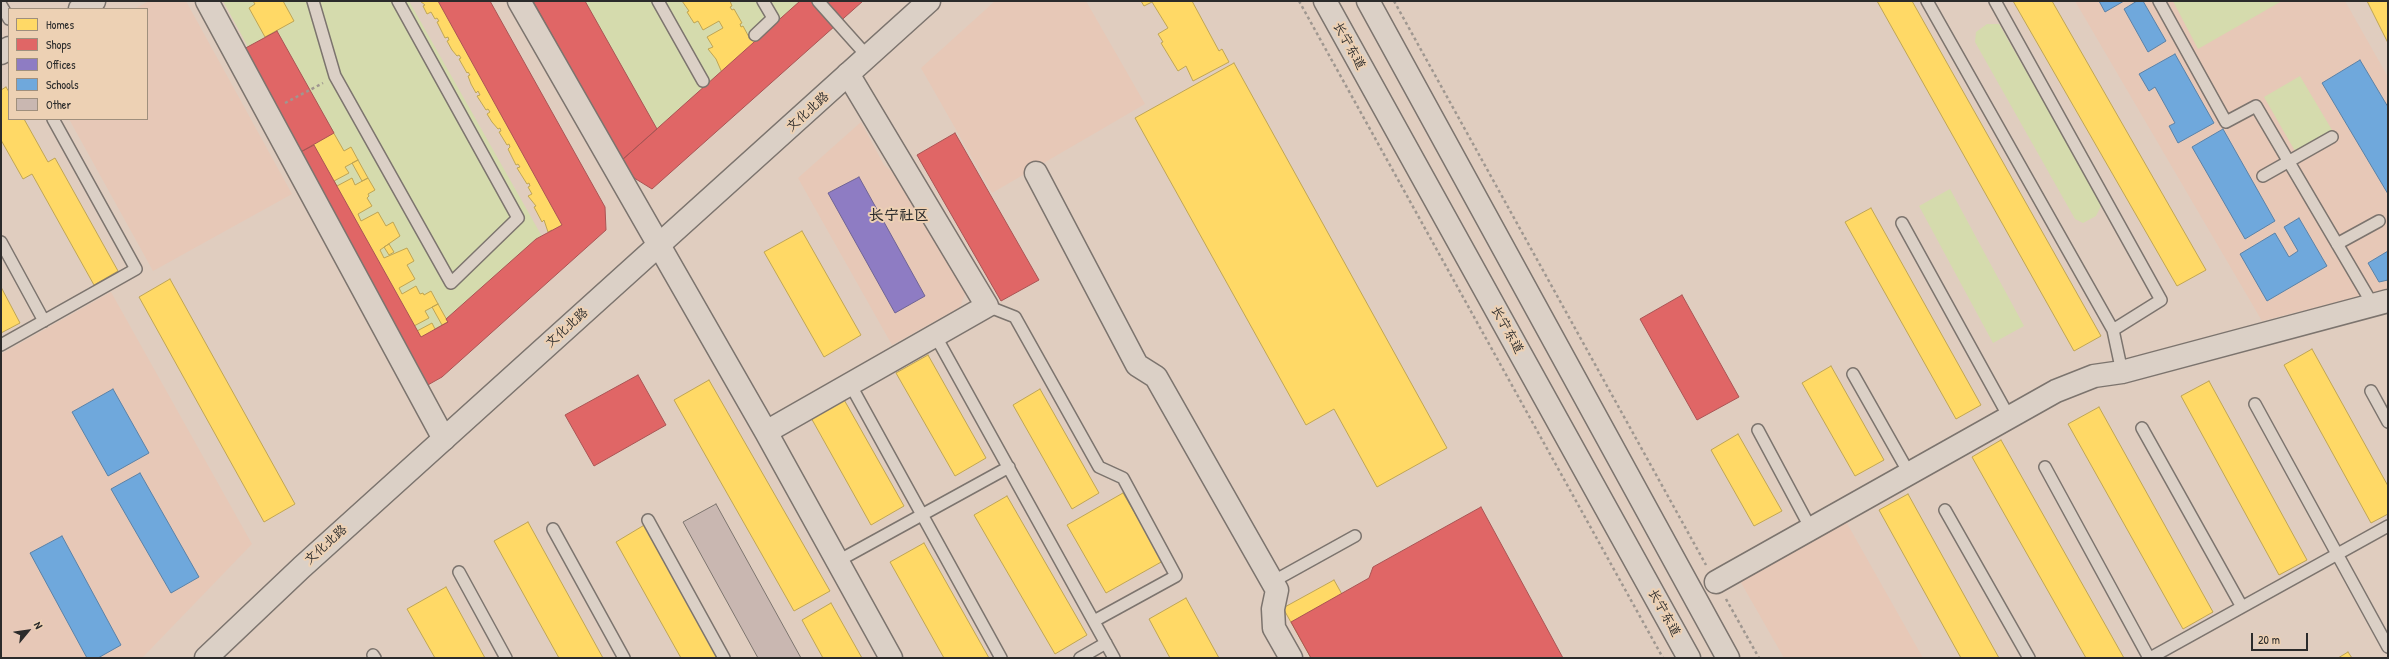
<!DOCTYPE html>
<html>
<head>
<meta charset="utf-8">
<style>
  body { margin:0 }
  #map { position:relative; width:2389px; height:659px; overflow:hidden; background:#e0cdbf; font-family:"Patrick Hand",sans-serif }
  canvas { display:block }
  .frame { position:absolute; inset:0; border:2px solid #2b2b2b; pointer-events:none }
  .legend { position:absolute; left:8px; top:8px; width:140px; height:112px; box-sizing:border-box; background:#edd1b4; border:1px solid #9f8f7d; margin:0; padding:5px 7px; list-style:none; font-size:12px; color:#2b2b2b }
  .legend li { display:flex; align-items:center; gap:8px; height:20px }
  .legend b { width:20px; border:1px solid #9f8f7d }
  .north { position:absolute; left:8px; top:611px; width:40px; height:40px; -webkit-text-stroke:3px #edd1b4; paint-order:stroke; rotate:61deg; font-size:11px; font-weight:700; line-height:16px; text-align:center; color:#2b2b2b }
  .north::after { content:''; display:block; margin:auto; width:14px; height:18px; background:#2b2b2b; clip-path:polygon(50% 0,100% 100%,50% 72%,0 100%) }
  .scale { position:absolute; left:2251px; top:633px; width:57px; height:18px; box-sizing:border-box; border:2px solid #2b2b2b; border-top:0; padding-left:5px; font-size:12px; line-height:14px; white-space:nowrap; color:#2b2b2b; -webkit-text-stroke:3px #edd1b4; paint-order:stroke }
</style>
</head>
<body>
<div id="map">
<canvas width="2389" height="659"></canvas>
<div class="frame"></div>
<ul class="legend">
<li><b style="height:11px;background:#ffd966"></b>Homes</li>
<li><b style="height:11px;background:#e06666"></b>Shops</li>
<li><b style="height:11px;background:#8e7cc3"></b>Offices</li>
<li><b style="height:11px;background:#6fa8dc"></b>Schools</li>
<li><b style="height:11px;background:#c9b7b1"></b>Other</li>
</ul>
<div class="north">N</div>
<div class="scale">20 m</div>
</div>
<script>
const context = document.querySelector('canvas').getContext('2d');
context.lineJoin = 'round';
function fill(path, color) {
  context.fillStyle = color;
  context.fill(path, 'evenodd');
}
function shape(rows) {
  const path = new Path2D();
  for (const r of rows) {
    path.moveTo(r[0], r[1]);
    for (let i = 2; i < r.length; i += 2) path.lineTo(r[i], r[i + 1]);
  }
  return path;
}
function trace(path, color, width, dash) {
  context.strokeStyle = color;
  context.lineWidth = width;
  context.lineCap = dash ? 'butt' : 'round';
  context.setLineDash(dash || []);
  context.stroke(path);
}
function write(font, color, halo, rows, align = 'center') {
  context.font = font + ' "Patrick Hand","LXGW WenKai TC",sans-serif';
  context.lineWidth = 4;
  context.setLineDash([]);
  context.textBaseline = 'middle';
  context.strokeStyle = halo;
  context.fillStyle = color;
  for (const [text, x, y, turn = 0] of rows) {
    context.save();
    context.translate(x, y);
    context.rotate((+turn || 0) * Math.PI / 180);
    context.textAlign = isNaN(turn) ? turn : align;
    if (halo) context.strokeText(text, 0, 0);
    context.fillText(text, 0, 0);
    context.restore();
  }
}
fill(shape([
  [149,1,186,1,292,194,153,271,69,119,147,119,147,9,134,9],
  [995,1,1086,1,1145,104,992,193,921,68],
  [2075,1,2345,1,2388,77,2388,289,2262,321],
  [861,122,884,165,906,183,967,289,960,307,892,345,798,178],
  [111,292,252,544,142,658,1,658,1,354],
  [1844,518,1923,658,1784,658,1739,579]
]), '#e7c8b7');
fill(shape([
  [223,1,409,1,544,240,414,352],
  [580,1,806,1,657,141],
  [2173,1,2282,1,2198,49],
  [1987,24,1999,24,2102,204,2096,216,2083,223,2075,219,1975,42,1976,32],
  [2300,76,2332,130,2295,151,2264,97],
  [1950,189,2024,326,1993,343,1919,206]
]), '#d5dbad');
const homes = shape([
  [253,1,283,1,294,21,265,37,249,8,255,4,253,1],
  [420,1,465,1,458,5,460,8,453,12,459,24,478,13,486,28,492,25,499,37,493,41,494,43,478,52,483,60,506,50,514,63,507,66,515,81,497,91,499,96,518,86,526,101,533,97,540,110,533,113,534,116,518,124,523,133,546,122,554,135,547,139,555,153,537,163,541,170,556,161,564,171,571,167,579,180,565,188,569,194,554,202,557,207,571,199,575,205,588,198,595,211,588,215,599,236,586,240,587,242,577,248,576,245,564,251,559,239,557,240,552,230,548,232,544,220,542,222,534,207,536,206,528,196,532,194,528,187,530,186,529,183,527,184,517,168,520,167,518,164,516,165,508,149,510,147,509,144,507,145,499,132,501,131,500,128,498,129,492,122,487,114,490,112,488,109,486,110,477,96,480,95,478,91,476,93,471,84,468,76,470,75,468,72,467,73,459,59,461,58,459,55,457,56,452,50,447,41,449,40,448,37,445,38,437,22,439,21,437,18,435,19,431,12,427,14,423,6,425,5,420,1],
  [682,1,730,1,732,6,730,7,732,10,734,9,742,23,740,24,741,27,743,26,750,39,758,34,770,54,759,60,770,80,753,92,751,90,736,98,725,74,723,75,716,59,708,49,713,47,707,37,723,28,719,21,703,30,698,21,694,23,687,12,689,11,682,1],
  [1141,1,1192,1,1219,51,1222,49,1229,62,1193,81,1186,66,1178,71,1161,43,1163,42,1158,34,1168,28,1152,2,1144,6,1141,1],
  [1877,1,1912,1,2101,336,2074,351,1877,1],
  [2013,1,2052,1,2206,270,2177,286,2013,1],
  [2367,1,2388,1,2388,43,2367,1],
  [488,47,492,55,487,58,483,49,488,47],
  [1234,63,1447,448,1377,487,1334,409,1306,425,1135,118,1234,63],
  [6,87,9,92,9,119,24,119,48,162,55,158,118,271,94,285,32,174,23,179,1,140,1,90,6,87],
  [528,119,532,127,527,130,523,122,528,119],
  [332,130,344,151,351,147,358,160,345,167,349,173,334,181,337,186,352,178,355,185,368,178,375,190,368,194,369,196,367,198,372,206,358,214,361,221,378,212,386,226,393,222,400,236,380,250,384,258,407,248,414,261,407,265,415,279,399,288,402,294,416,286,420,294,423,293,424,295,431,291,438,304,425,311,429,318,414,326,417,331,432,323,435,329,448,322,455,335,448,339,460,360,451,364,450,362,447,363,448,366,437,372,435,369,424,375,419,366,421,365,420,362,418,363,412,353,409,355,389,319,392,318,388,310,390,309,389,306,387,307,378,292,381,291,379,289,377,290,372,281,374,280,371,272,361,252,356,246,353,247,349,239,351,237,349,234,347,236,338,220,340,218,339,216,336,217,332,209,329,211,307,164,309,163,308,160,306,161,301,152,312,146,310,142,321,136,322,138,325,137,324,135,332,130],
  [358,160,368,178,362,181,352,163,358,160],
  [579,180,588,198,582,201,573,184,579,180],
  [1871,208,1981,405,1956,419,1845,222,1871,208],
  [802,231,861,335,824,357,764,252,802,231],
  [389,244,394,252,389,255,384,247,389,244],
  [170,279,295,504,264,522,139,297,170,279],
  [1,287,20,323,1,333,1,287],
  [438,304,448,322,442,325,432,307,438,304],
  [2312,349,2388,486,2388,514,2371,523,2284,365,2312,349],
  [928,355,986,458,955,476,896,373,928,355],
  [1831,366,1884,460,1855,476,1802,383,1831,366],
  [709,380,830,591,794,611,674,400,709,380],
  [2209,381,2307,560,2279,575,2181,396,2209,381],
  [838,389,904,506,871,525,805,407,838,389],
  [1040,389,1099,493,1072,509,1013,405,1040,389],
  [2099,407,2213,612,2183,629,2068,424,2099,407],
  [1738,434,1782,511,1754,526,1711,450,1738,434],
  [2001,440,2124,658,2086,658,1972,457,2001,440],
  [1123,493,1163,561,1106,593,1067,525,1123,493],
  [1908,494,1999,658,1961,658,1879,510,1908,494],
  [1007,496,1087,635,1055,654,974,515,1007,496],
  [528,522,603,658,559,658,494,541,528,522],
  [646,524,719,657,717,658,681,658,616,542,646,524],
  [924,543,989,658,944,658,890,562,924,543],
  [1334,580,1348,605,1318,622,1338,658,1311,658,1283,608,1334,580],
  [446,587,485,658,435,658,407,609,446,587],
  [1186,598,1219,658,1170,658,1149,619,1186,598],
  [831,603,862,658,823,658,802,620,831,603],
  [2348,652,2352,658,2338,658,2348,652]
]);
fill(homes, '#ffd966');
trace(homes, '#bfa554', 1);
const shops = shape([
  [438,1,490,1,605,207,606,230,442,377,426,386,297,154,314,145,421,337,448,322,446,319,536,239,562,225,438,1],
  [533,1,585,1,657,129,622,160,533,1],
  [800,1,863,1,652,189,631,176,622,160,800,1],
  [277,31,334,133,297,154,240,51,277,31],
  [955,133,1039,280,1001,301,917,155,955,133],
  [1682,295,1739,397,1697,420,1640,319,1682,295],
  [638,375,666,425,594,466,565,415,638,375],
  [1481,507,1563,658,1311,658,1291,622,1369,578,1373,567,1481,507]
]);
fill(shops, '#e06666');
trace(shops, '#aa5454', 1);
const offices = shape([
  [859,177,925,296,895,313,828,193,859,177]
]);
fill(offices, '#8e7cc3');
trace(offices, '#706495', 1);
const schools = shape([
  [2099,1,2124,1,2105,12,2099,1],
  [2137,1,2143,1,2166,41,2148,52,2124,9,2137,1],
  [2175,54,2214,123,2178,143,2169,126,2175,123,2155,87,2149,91,2139,74,2175,54],
  [2360,60,2388,107,2388,194,2322,83,2360,60],
  [2223,129,2275,221,2245,239,2192,147,2223,129],
  [2299,218,2327,266,2267,301,2240,254,2275,233,2289,257,2298,251,2284,227,2299,218],
  [2388,251,2388,280,2379,282,2368,263,2388,251],
  [113,389,149,453,108,476,72,412,113,389],
  [140,473,199,577,171,593,111,489,140,473],
  [62,536,121,645,98,658,87,658,30,553,62,536]
]);
fill(schools, '#6fa8dc');
trace(schools, '#5b82a7', 1);
const building = shape([
  [716,504,801,658,758,658,683,522,716,504]
]);
fill(building, '#c9b7b1');
trace(building, '#7c746e', 1);
const lane = shape([
  [313,1,335,76,451,283,518,218,398,1],
  [658,1,703,81],
  [818,1,868,57],
  [1927,1,2113,330,2122,372],
  [1995,1,2161,300,2113,330],
  [2159,1,2226,122,2256,106,2373,305],
  [1,5,9,19],
  [755,35,773,18,763,1],
  [2263,176,2332,137],
  [1902,223,2009,417],
  [1,242,44,321],
  [2337,244,2379,221],
  [987,306,1015,317,1099,467,1123,478,1176,576,1094,621],
  [935,335,1114,658],
  [1,345,136,269,53,119],
  [1853,374,1909,473],
  [850,384,1001,658],
  [2371,391,2388,422],
  [2255,404,2388,647],
  [2142,428,2242,607],
  [1758,430,1811,529],
  [2045,467,2149,658],
  [1945,510,2029,658],
  [648,520,724,658],
  [553,529,624,658],
  [838,561,1009,467],
  [459,572,506,658],
  [1272,582,1355,536],
  [373,655,375,658],
  [1080,658,1106,643],
  [2150,658,2388,526]
]);
const street = shape([
  [207,1,444,439],
  [519,1,766,432,891,658],
  [80,9,94,1],
  [1,53,9,48],
  [1036,173,1137,365,1156,377,1277,590,1273,609,1274,628,1291,658],
  [766,432,987,306,848,74],
  [1716,582,2056,391,2094,376,2122,372,2388,301]
]);
const secondary = shape([
  [206,658,302,567,929,1]
]);
const primary = shape([
  [1325,1,1689,658],
  [1368,1,1728,658]
]);
trace(lane, '#7c746e', 14);
trace(street, '#7c746e', 25);
trace(secondary, '#7c746e', 25);
trace(primary, '#7c746e', 25);
trace(shape([
  [1299,1,1663,658],
  [1394,1,1706,565],
  [285,103,323,83],
  [1726,599,1759,658]
]), '#9f9790', 2.5, [3, 3]);
trace(lane, '#dbd0c6', 11);
trace(street, '#dbd0c6', 22);
trace(secondary, '#dbd0c6', 22);
trace(primary, '#dbd0c6', 22);
write('13px', '#2b2b2b', '#edd1b4', [
  ["长宁东道",1349,46,61],
  ["文化北路",808,112,-42],
  ["文化北路",567,328,-42],
  ["长宁东道",1507,330,61],
  ["文化北路",326,545,-42],
  ["长宁东道",1664,613,61]
]);
write('bold 15px', '#2b2b2b', '#edd1b4', [
  ["长宁社区",899,216]
]);
</script>
</body>
</html>
